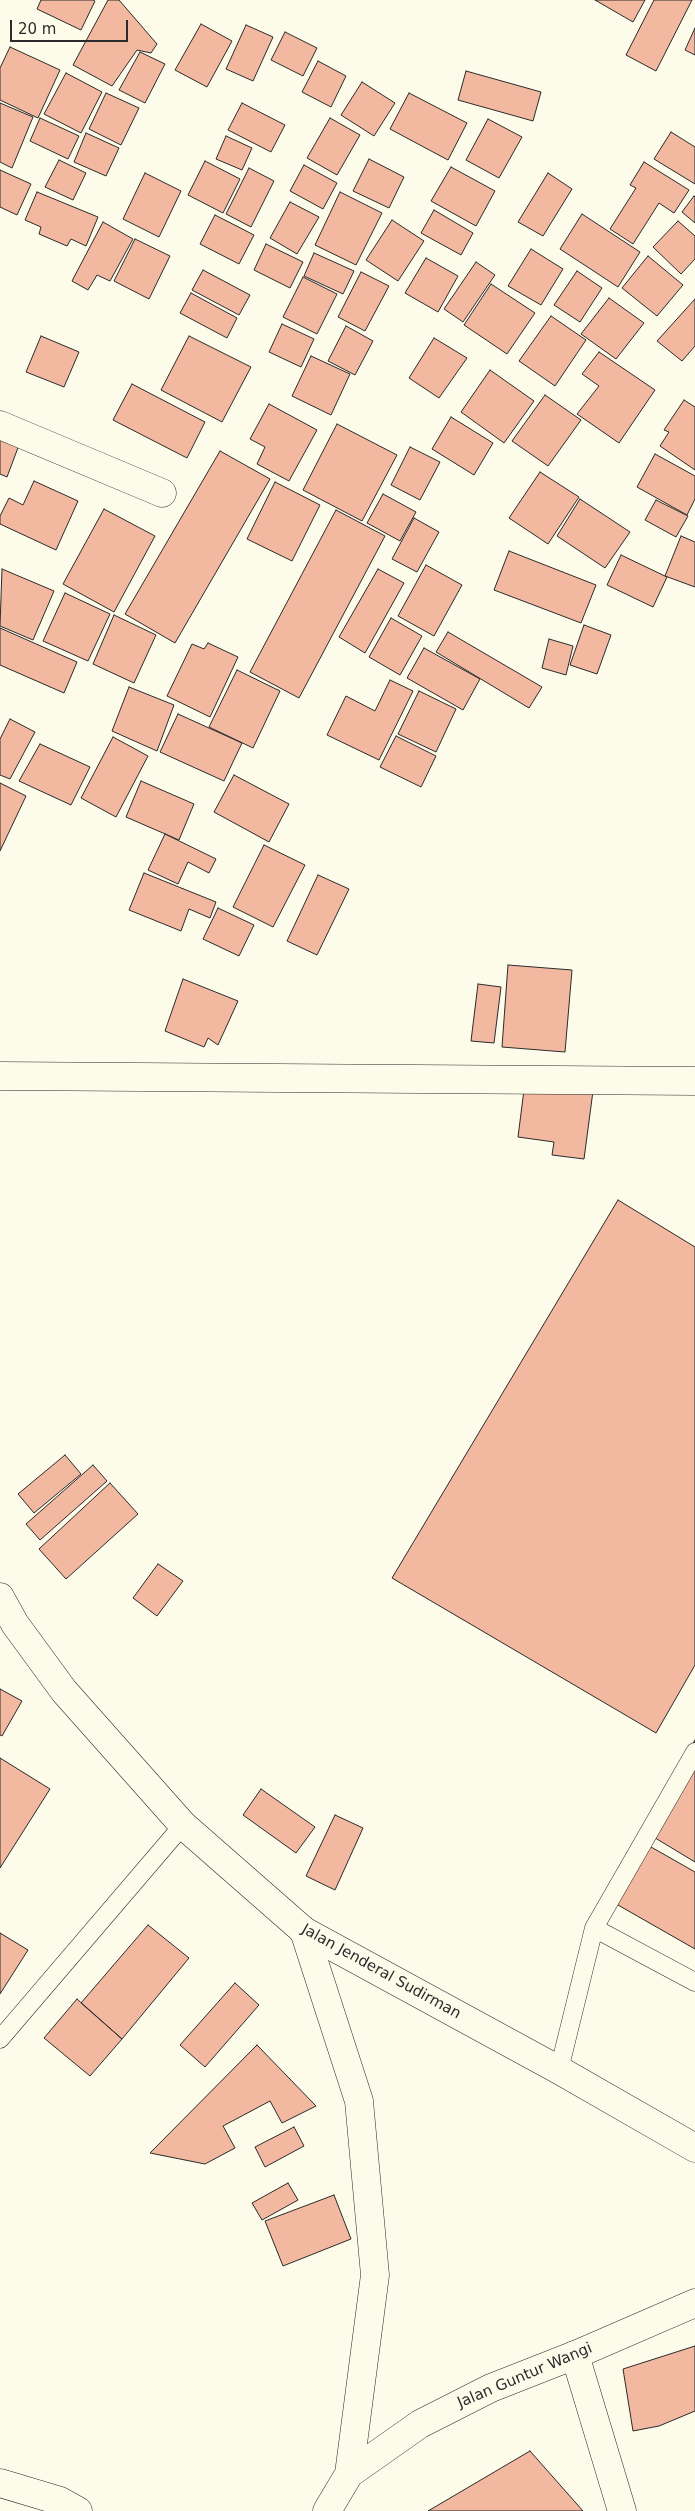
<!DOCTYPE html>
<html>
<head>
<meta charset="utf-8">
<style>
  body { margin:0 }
  #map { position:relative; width:695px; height:2511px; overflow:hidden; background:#fdfbea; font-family:"DejaVu Sans",sans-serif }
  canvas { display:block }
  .scale { position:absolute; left:10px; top:20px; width:118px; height:22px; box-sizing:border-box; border:2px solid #2b2b2b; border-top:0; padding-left:6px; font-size:15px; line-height:18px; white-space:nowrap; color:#2b2b2b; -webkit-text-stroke:4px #fdfbea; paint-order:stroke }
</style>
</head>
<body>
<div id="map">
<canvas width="695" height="2511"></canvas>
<div class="scale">20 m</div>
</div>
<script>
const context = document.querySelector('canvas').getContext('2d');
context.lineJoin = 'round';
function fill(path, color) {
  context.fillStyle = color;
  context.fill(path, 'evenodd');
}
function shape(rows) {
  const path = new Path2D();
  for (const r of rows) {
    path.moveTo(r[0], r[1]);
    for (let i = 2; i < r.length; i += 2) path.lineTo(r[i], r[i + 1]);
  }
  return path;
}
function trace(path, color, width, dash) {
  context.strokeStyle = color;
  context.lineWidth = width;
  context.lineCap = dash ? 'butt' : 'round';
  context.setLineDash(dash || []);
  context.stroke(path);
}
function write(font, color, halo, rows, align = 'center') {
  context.font = font + ' "DejaVu Sans",sans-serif';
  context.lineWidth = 4;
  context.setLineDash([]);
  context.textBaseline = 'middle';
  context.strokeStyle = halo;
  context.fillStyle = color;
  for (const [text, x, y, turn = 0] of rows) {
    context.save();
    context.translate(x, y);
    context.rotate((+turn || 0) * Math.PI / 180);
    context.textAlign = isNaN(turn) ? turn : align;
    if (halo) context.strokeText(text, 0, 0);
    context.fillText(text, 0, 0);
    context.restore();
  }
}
const building = shape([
  [41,0,93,0,95,1,81,30,37,9,41,0],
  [108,0,119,0,157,44,151,53,137,50,112,86,73,65,108,0],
  [595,0,645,0,633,22,595,0],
  [654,0,692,0,656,71,626,55,654,0],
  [201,24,232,41,207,87,175,70,201,24],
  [246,25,273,37,253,81,226,69,246,25],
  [695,28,695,55,685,50,695,28],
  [285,32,317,48,303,76,271,60,285,32],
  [10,47,60,70,38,118,0,100,0,68,10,47],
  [140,52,165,64,145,103,119,90,140,52],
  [318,61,346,76,331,107,302,92,318,61],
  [466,71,541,92,533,121,458,100,466,71],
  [66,73,102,92,81,133,44,114,66,73],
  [362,82,395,103,374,136,341,115,362,82],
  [106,93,139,108,121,145,89,129,106,93],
  [409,93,467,123,448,160,390,129,409,93],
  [0,103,33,117,12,168,0,162,0,103],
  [242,103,285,125,271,152,228,130,242,103],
  [40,118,79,136,68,159,30,141,40,118],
  [330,118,360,135,337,175,307,158,330,118],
  [488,119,522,137,499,178,466,160,488,119],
  [671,132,695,147,695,184,654,159,671,132],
  [86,133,119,148,106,176,74,162,86,133],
  [226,136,252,148,242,170,216,159,226,136],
  [369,159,404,177,389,208,353,191,369,159],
  [59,160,86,173,73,200,45,187,59,160],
  [205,161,240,179,223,213,188,195,205,161],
  [644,162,689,190,674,213,659,203,633,244,610,229,636,188,630,185,644,162],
  [304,165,337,183,323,209,290,191,304,165],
  [451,167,495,191,476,226,431,201,451,167],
  [249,168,274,181,251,227,226,214,249,168],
  [0,170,31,184,17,215,0,207,0,170],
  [145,173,181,191,159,237,123,219,145,173],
  [548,173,572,189,543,236,518,222,548,173],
  [37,192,98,217,86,246,71,239,67,246,39,234,41,227,25,220,37,192],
  [340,192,382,213,356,265,315,245,340,192],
  [694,196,695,197,695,223,682,212,694,196],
  [290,202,319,217,297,254,270,238,290,202],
  [434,210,473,233,461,255,421,233,434,210],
  [582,214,640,252,618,287,560,249,582,214],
  [215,215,254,235,239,264,200,244,215,215],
  [392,220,424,241,398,281,366,260,392,220],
  [678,221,695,236,695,259,681,274,653,247,678,221],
  [103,222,133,239,110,281,97,275,88,290,72,281,103,222],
  [135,239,170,256,149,299,114,281,135,239],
  [266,244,303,262,290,288,254,270,266,244],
  [531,249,563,269,541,305,508,286,531,249],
  [314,253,354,271,343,294,304,276,314,253],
  [648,256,683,285,657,316,622,288,648,256],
  [426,258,458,276,438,312,405,293,426,258],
  [476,262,495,275,463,322,444,309,476,262],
  [203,270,250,295,239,315,192,290,203,270],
  [577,271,602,288,580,322,554,305,577,271],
  [361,272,389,286,365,331,338,317,361,272],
  [303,277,337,294,317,334,283,317,303,277],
  [491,284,535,313,507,354,464,325,491,284],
  [191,293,237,318,227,338,180,313,191,293],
  [609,298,644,323,616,359,581,334,609,298],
  [695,299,695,346,682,361,657,341,695,299],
  [551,316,586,340,555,386,519,361,551,316],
  [282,324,314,339,301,367,269,352,282,324],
  [346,326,373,341,355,375,328,361,346,326],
  [41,336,79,352,64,387,26,372,41,336],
  [189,336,251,367,222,422,161,390,189,336],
  [434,338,467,358,439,398,409,378,434,338],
  [599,352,655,390,619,443,577,414,599,386,582,374,599,352],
  [311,356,350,374,331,415,292,396,311,356],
  [490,370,534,401,504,443,461,412,490,370],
  [132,384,205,422,187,458,113,420,132,384],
  [545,395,581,420,548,466,512,441,545,395],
  [684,400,695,407,695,470,660,446,669,432,664,430,684,400],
  [269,404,317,430,289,481,257,464,265,447,250,439,269,404],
  [451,417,493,443,474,475,432,449,451,417],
  [337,424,397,455,362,521,303,490,337,424],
  [0,429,22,437,7,477,0,474,0,429],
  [410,447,440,462,420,500,391,485,410,447],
  [220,451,270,479,175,643,125,614,220,451],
  [655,454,695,476,695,499,687,515,637,487,655,454],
  [540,472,579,497,548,544,509,518,540,472],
  [34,481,78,501,56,550,0,524,0,516,9,498,23,505,34,481],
  [275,482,320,505,292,561,247,539,275,482],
  [383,494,416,512,400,541,367,523,383,494],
  [580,499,630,532,605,568,557,536,580,499],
  [656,500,688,516,676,537,645,520,656,500],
  [104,509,155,536,114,612,63,584,104,509],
  [336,510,385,536,299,698,250,672,336,510],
  [414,518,439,532,417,572,392,559,414,518],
  [681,536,695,542,695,587,665,576,681,536],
  [509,551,596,585,581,623,494,590,509,551],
  [621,555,667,577,653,607,607,585,621,555],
  [426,565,462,585,434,636,398,616,426,565],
  [2,569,54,591,33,640,0,626,2,569],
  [378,569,404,583,365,653,339,637,378,569],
  [65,593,110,614,88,661,43,641,65,593],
  [114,615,156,635,134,683,93,664,114,615],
  [391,618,422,636,400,675,369,657,391,618],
  [584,625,611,635,597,674,570,665,584,625],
  [0,628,77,662,64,693,0,665,0,628],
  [448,632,542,687,529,708,436,652,448,632],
  [549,639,573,646,566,675,542,668,549,639],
  [208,643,238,657,210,717,167,696,192,644,204,649,208,643],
  [424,648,480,679,463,710,407,678,424,648],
  [237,670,280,691,253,748,209,727,237,670],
  [390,680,413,691,379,760,327,735,346,696,375,711,390,680],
  [129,687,174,705,157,751,112,731,129,687],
  [419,691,456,709,436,752,398,734,419,691],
  [178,714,242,743,224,781,160,752,178,714],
  [10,719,35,732,10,779,0,775,0,739,10,719],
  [396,736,436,756,421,787,380,767,396,736],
  [113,737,148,756,116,817,81,798,113,737],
  [40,744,90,767,71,805,19,781,40,744],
  [234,775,289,804,269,842,214,812,234,775],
  [141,781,194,804,179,840,126,817,141,781],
  [0,783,26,796,0,851,0,783],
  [165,834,216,859,209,873,188,862,178,884,148,870,165,834],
  [264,845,305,865,273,927,233,907,264,845],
  [144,873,216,902,210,918,189,909,181,931,129,910,144,873],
  [318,875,349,889,317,955,287,941,318,875],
  [218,908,254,925,239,956,203,939,218,908],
  [508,965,572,970,565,1052,502,1047,508,965],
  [183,979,238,1001,218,1045,208,1038,204,1047,165,1031,183,979],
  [478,984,501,987,494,1043,471,1041,478,984],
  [525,1082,593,1091,584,1159,552,1155,554,1142,518,1137,525,1082],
  [618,1200,695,1247,695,1665,656,1733,392,1578,618,1200],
  [65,1455,81,1474,34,1513,18,1494,65,1455],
  [93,1465,107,1481,40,1540,26,1524,93,1465],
  [110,1483,138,1514,66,1579,39,1549,110,1483],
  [158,1564,183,1581,157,1616,133,1598,158,1564],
  [0,1689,22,1701,2,1736,0,1735,0,1689],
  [695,1740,695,1862,642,1830,695,1740],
  [0,1758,50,1789,0,1868,0,1758],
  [261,1789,315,1827,296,1853,243,1815,261,1789],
  [335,1815,363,1828,335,1890,306,1876,335,1815],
  [637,1839,695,1872,695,1949,604,1897,637,1839],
  [148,1925,189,1958,122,2039,81,2003,148,1925],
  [0,1933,28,1950,0,1994,0,1933],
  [235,1983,259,2005,205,2067,180,2045,235,1983],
  [77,1999,122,2039,90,2076,44,2038,77,1999],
  [257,2045,316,2106,282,2123,270,2101,223,2126,235,2148,205,2164,150,2153,257,2045],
  [294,2127,304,2146,265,2167,255,2147,294,2127],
  [288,2183,298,2200,262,2220,252,2203,288,2183],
  [334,2195,351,2239,283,2266,265,2221,334,2195],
  [695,2346,695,2411,659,2426,633,2431,623,2369,695,2346],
  [530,2451,583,2511,428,2511,530,2451]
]);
fill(building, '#f2b8a0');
trace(building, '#2b2b2b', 1);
const lane = shape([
  [594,1928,695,1982],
  [0,2039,183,1825],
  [559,2070,594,1928,695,1752]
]);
const street = shape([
  [0,425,162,493],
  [0,1076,695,1081],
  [575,2355,622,2511],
  [0,2483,60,2501,78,2511]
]);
const secondary = shape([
  [304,1931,359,2101,375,2275,349,2474],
  [327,2511,349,2474,420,2424,491,2388,575,2355,695,2303]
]);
const primary = shape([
  [0,1597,15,1624,64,1691,183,1825,304,1931,559,2070,695,2148]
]);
trace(lane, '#2b2b2b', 19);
trace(street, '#2b2b2b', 29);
trace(secondary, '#2b2b2b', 29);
trace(primary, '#2b2b2b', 29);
trace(lane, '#fdfbea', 18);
trace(street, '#fdfbea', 28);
trace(secondary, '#fdfbea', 28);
trace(primary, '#fdfbea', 28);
write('15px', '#2b2b2b', '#fdfbea', [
  ["Jalan Jenderal Sudirman",381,1972,29],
  ["Jalan Guntur Wangi",525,2376,-23]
]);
</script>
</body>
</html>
